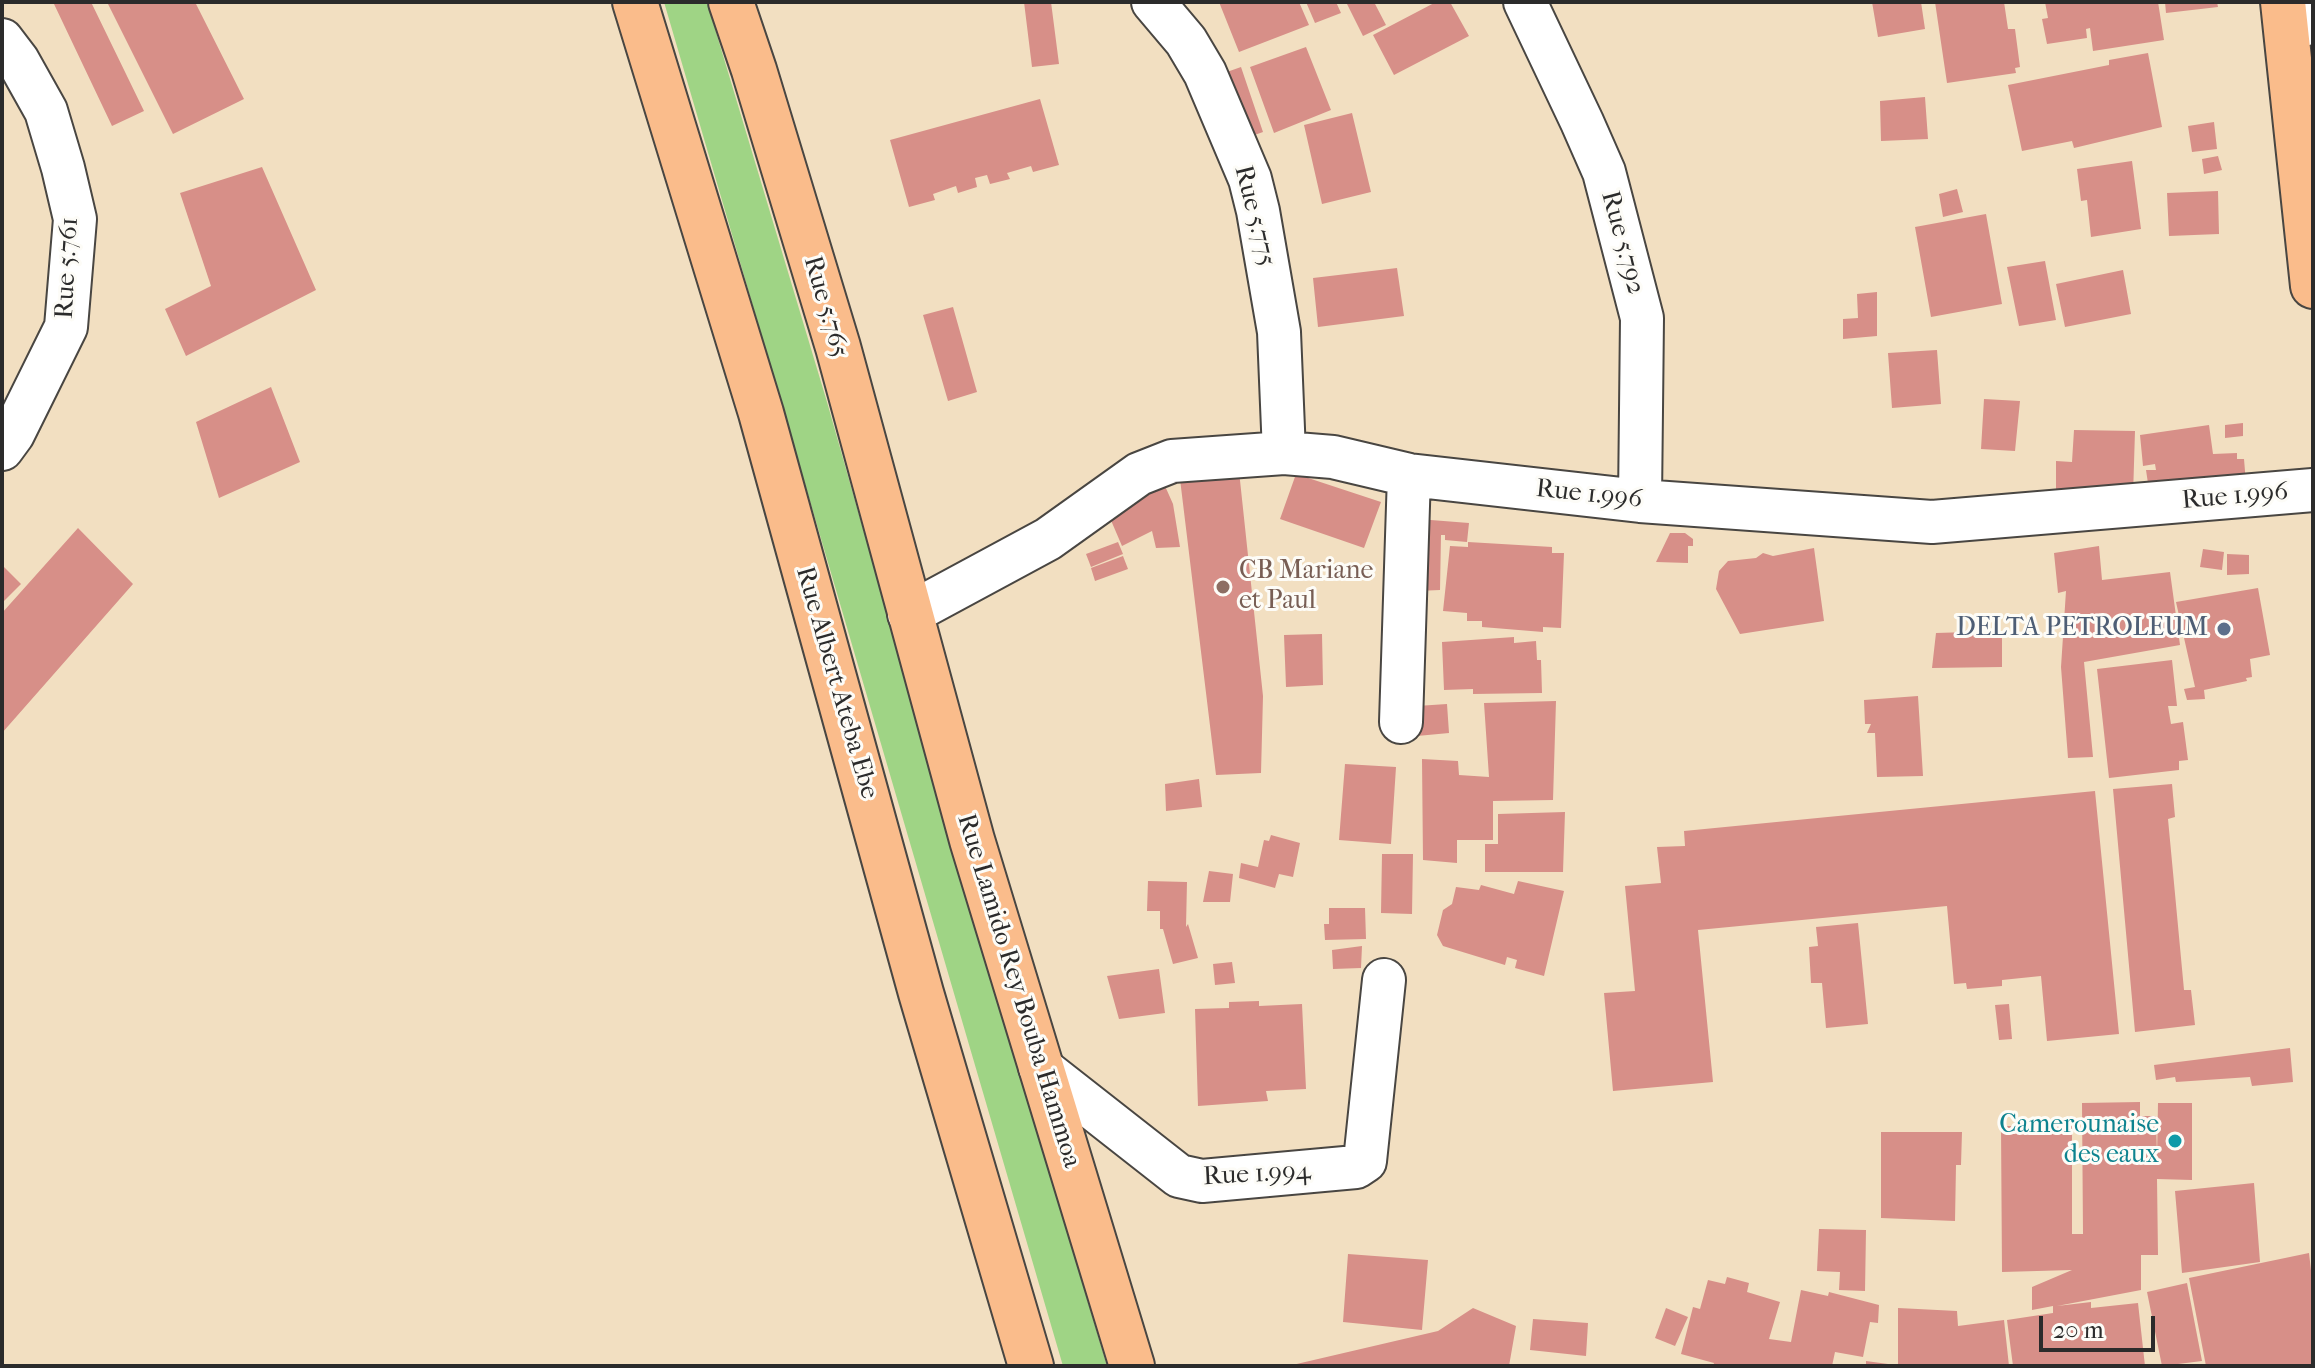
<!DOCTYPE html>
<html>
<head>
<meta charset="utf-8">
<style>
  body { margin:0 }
  #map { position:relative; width:2315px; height:1368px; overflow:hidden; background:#f2dfc1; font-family:"IM FELL French Canon",serif }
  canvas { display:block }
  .frame { position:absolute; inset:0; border:4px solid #2b2b2b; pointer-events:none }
  .scale { position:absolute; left:2039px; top:1316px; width:116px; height:36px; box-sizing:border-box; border:4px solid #2b2b2b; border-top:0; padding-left:10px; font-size:24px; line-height:28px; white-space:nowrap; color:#2b2b2b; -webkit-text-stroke:6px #fdfcf7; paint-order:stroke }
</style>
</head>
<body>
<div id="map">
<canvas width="2315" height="1368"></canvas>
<div class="frame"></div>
<div class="scale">20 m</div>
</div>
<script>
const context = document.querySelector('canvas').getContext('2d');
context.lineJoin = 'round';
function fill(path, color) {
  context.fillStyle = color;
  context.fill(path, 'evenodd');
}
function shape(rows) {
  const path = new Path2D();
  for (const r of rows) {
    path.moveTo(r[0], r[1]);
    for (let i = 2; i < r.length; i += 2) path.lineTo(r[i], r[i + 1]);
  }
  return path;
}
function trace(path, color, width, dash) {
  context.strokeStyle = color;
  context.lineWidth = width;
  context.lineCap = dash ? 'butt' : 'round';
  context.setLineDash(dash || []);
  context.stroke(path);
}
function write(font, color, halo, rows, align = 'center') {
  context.font = font + ' "IM FELL French Canon",serif';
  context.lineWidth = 6;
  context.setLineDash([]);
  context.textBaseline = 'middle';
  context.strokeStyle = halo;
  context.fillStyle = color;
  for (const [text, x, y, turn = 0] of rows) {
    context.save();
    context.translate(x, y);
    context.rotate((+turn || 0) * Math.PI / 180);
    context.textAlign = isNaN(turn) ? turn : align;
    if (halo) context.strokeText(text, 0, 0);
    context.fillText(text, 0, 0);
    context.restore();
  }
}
fill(shape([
  [664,2,707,2,827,402,965,888,1107,1366,1063,1366]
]), '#9fd485');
fill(shape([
  [58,2,91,2,144,111,112,126,54,4],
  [107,2,195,2,244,99,173,134],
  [1024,2,1051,2,1059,64,1032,67],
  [1219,2,1299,2,1309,25,1239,52],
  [1306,2,1336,2,1341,13,1315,23],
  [1346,2,1374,2,1386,25,1363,36],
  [1436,2,1450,2,1469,36,1394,75,1373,35],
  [1872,2,1921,2,1925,29,1878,37],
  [1935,2,2004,2,2008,29,2015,29,2020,67,2015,68,2016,73,1947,83],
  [2045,2,2158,2,2164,40,2093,51,2090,28,2086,29,2087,38,2047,44,2042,19,2048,18],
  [2165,2,2217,2,2218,7,2166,13],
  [1306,47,1331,110,1274,133,1250,67],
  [2148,53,2162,127,2074,148,2072,141,2022,151,2008,85,2109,65,2109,60],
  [1241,67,1263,132,1246,138,1224,73],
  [1925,97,1928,139,1881,141,1880,101],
  [1040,99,1059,165,1033,172,1031,166,1007,173,1010,179,990,184,987,175,975,178,977,187,958,193,956,186,933,194,935,200,909,207,890,140],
  [1352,113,1371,192,1322,204,1304,125],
  [2214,122,2217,149,2192,152,2188,126],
  [2218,156,2222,170,2204,174,2202,159],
  [2132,161,2141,229,2091,237,2087,200,2081,201,2077,169],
  [262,167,316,290,186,356,165,309,211,286,180,193],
  [1957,189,1963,212,1943,217,1939,194],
  [2218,191,2219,234,2169,236,2167,193],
  [1986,214,2002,304,1931,317,1915,227],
  [2045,261,2056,320,2019,326,2007,267],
  [1397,268,1404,316,1318,327,1313,278],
  [2123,270,2131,314,2065,327,2056,284],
  [1877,292,1877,336,1843,339,1843,319,1858,318,1857,294],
  [953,307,977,392,948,401,923,315],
  [1937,350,1941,404,1892,408,1888,353],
  [271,387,300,462,219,498,196,422],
  [1984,399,2020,401,2015,451,1981,449],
  [2243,423,2243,436,2225,438,2225,425],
  [2209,425,2213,454,2237,453,2237,459,2244,459,2246,483,2149,490,2146,470,2156,470,2155,464,2143,466,2140,435],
  [2074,430,2135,431,2133,496,2056,494,2056,461,2072,462],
  [1239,471,1263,696,1261,773,1216,775,1180,479],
  [1296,474,1381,502,1364,548,1280,519],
  [1161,477,1173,504,1180,547,1156,548,1152,531,1122,546,1107,511],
  [1418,519,1469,523,1467,542,1445,540,1445,535,1441,535,1440,590,1417,591],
  [78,528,133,584,2,733,2,613],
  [1670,533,1685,533,1693,539,1693,546,1688,546,1688,563,1656,562],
  [1118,542,1123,554,1091,567,1086,554],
  [1468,542,1552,547,1552,553,1564,553,1561,628,1543,627,1543,632,1482,627,1482,621,1467,621,1467,613,1443,611,1450,546,1468,547],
  [2099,546,2102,580,2170,572,2180,645,2084,662,2093,757,2068,758,2061,667,2066,591,2058,593,2054,553],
  [1814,548,1824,621,1740,634,1716,589,1719,571,1728,561,1756,558,1763,553,1773,556],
  [2203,549,2224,552,2222,570,2200,567],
  [2227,554,2249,555,2249,574,2227,575],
  [1123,556,1128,569,1095,581,1091,568],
  [2,565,21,584,2,603],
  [2258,588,2270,655,2250,659,2252,677,2246,678,2247,681,2204,690,2205,699,2187,700,2184,689,2195,687,2176,602],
  [2002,631,2002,667,1932,668,1936,633],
  [1322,634,1323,685,1286,687,1284,635],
  [1514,637,1514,643,1536,641,1537,660,1541,660,1542,693,1473,694,1473,689,1444,690,1442,642],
  [2172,660,2177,706,2168,706,2171,724,2183,722,2188,760,2179,761,2179,770,2109,778,2097,669],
  [1918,696,1923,776,1877,777,1875,733,1867,733,1871,724,1865,724,1864,700],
  [1556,701,1553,800,1493,801,1493,840,1457,840,1457,863,1423,860,1422,759,1458,761,1459,775,1489,777,1484,703],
  [1447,704,1449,733,1417,736,1417,706],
  [1345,764,1396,767,1391,844,1339,840],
  [1199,779,1202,807,1166,811,1165,784],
  [2172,784,2175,817,2168,819,2184,990,2191,990,2195,1025,2135,1032,2113,789],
  [2095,791,2119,1034,2047,1041,2041,976,2002,980,2002,986,1967,989,1966,983,1954,984,1947,906,1698,930,1713,1082,1613,1091,1604,993,1635,991,1625,886,1661,883,1657,847,1685,846,1684,831],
  [1565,812,1563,872,1485,872,1485,844,1498,844,1498,814],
  [1271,835,1300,843,1293,877,1279,874,1275,888,1239,878,1241,863,1258,867,1264,840,1269,841],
  [1382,854,1413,854,1412,914,1381,913],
  [1209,871,1233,874,1230,902,1203,902],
  [1148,881,1187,882,1186,927,1188,924,1198,958,1173,964,1163,929,1160,929,1160,911,1147,911],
  [1518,881,1564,891,1544,976,1515,968,1517,960,1507,957,1505,965,1443,946,1437,935,1443,910,1452,904,1456,887,1479,890,1481,885,1514,894],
  [1329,908,1365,908,1366,939,1325,940,1324,924,1329,924],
  [1858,923,1868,1024,1826,1028,1822,983,1811,983,1809,947,1818,946,1816,927],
  [1362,946,1361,968,1333,969,1332,950],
  [1232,962,1235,983,1215,985,1213,964],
  [1159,969,1165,1013,1119,1019,1107,976],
  [1259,1001,1259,1006,1302,1004,1306,1089,1266,1091,1268,1101,1198,1106,1195,1009,1229,1008,1229,1002],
  [2009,1004,2012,1039,1999,1040,1995,1005],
  [2290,1048,2293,1082,2252,1086,2250,1077,2176,1082,2175,1077,2156,1080,2154,1065],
  [2140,1102,2140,1116,2156,1116,2157,1159,2158,1103,2192,1103,2192,1180,2157,1179,2158,1255,2141,1255,2141,1290,2057,1306,2091,1302,2091,1308,2138,1303,2145,1366,2013,1366,2007,1320,2053,1313,2053,1306,2032,1310,2032,1287,2072,1270,2002,1272,2001,1126,2072,1126,2072,1234,2083,1234,2082,1103],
  [1881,1132,1962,1132,1961,1165,1956,1165,1955,1221,1881,1218],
  [2254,1183,2260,1262,2182,1273,2175,1191],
  [1819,1229,1866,1230,1865,1291,1839,1290,1840,1272,1817,1271],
  [2309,1253,2313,1288,2313,1366,2206,1366,2189,1278],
  [1348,1254,1428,1260,1422,1330,1343,1322],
  [1727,1277,1749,1283,1747,1292,1780,1302,1769,1339,1791,1342,1801,1290,1828,1296,1829,1292,1879,1305,1878,1323,1870,1322,1863,1357,1835,1352,1832,1366,1713,1366,1714,1363,1681,1354,1693,1307,1700,1309,1708,1280,1725,1284],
  [2187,1283,2202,1361,2162,1366,2147,1292],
  [1473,1308,1516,1326,1509,1366,1288,1366,1438,1331],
  [1666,1308,1688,1317,1675,1346,1655,1338],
  [1898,1308,1957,1311,1958,1326,2004,1320,2009,1366,1898,1366],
  [1533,1319,1588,1323,1586,1356,1530,1350],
  [1866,1361,1888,1364,1888,1366,1866,1366]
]), '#d78f88');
const minor = shape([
  [1153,2,1186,41,1205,73,1250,179,1258,211,1279,332,1284,453],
  [1525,2,1582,122,1604,172,1642,318,1640,501],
  [2286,30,2313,22],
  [2,40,18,61,46,111,63,168,75,219,66,327,13,434,2,449],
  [909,614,1048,539,1139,474,1172,461,1284,453,1333,457,1409,475,1640,501,1932,522,2313,490],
  [1401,722,1409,475],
  [1040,1067,1179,1176,1202,1181,1356,1167,1365,1161,1384,980]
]);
const major = shape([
  [2283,2,2313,286]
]);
const highway = shape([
  [635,2,761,413,921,993,1031,1366],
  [731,2,754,70,838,347,972,840,1132,1366]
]);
trace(minor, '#494642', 46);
trace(major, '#494642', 48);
trace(highway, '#494642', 48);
trace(minor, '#fff', 42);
trace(major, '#fabc8b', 44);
trace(highway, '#fabc8b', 44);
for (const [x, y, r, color] of [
  [1223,587,8,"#8d6e63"],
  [2224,629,8,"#5c6f8a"],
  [2175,1141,8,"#0f9aa8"]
]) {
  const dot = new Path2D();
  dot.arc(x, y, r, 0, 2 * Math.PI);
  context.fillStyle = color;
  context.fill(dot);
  trace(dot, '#fdfcf7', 3);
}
write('26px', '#2b2b2b', '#fdfcf7', [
  ["Rue 5.775",1254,216,76],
  ["Rue 5.792",1622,243,75],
  ["Rue 5.761",68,268,-87],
  ["Rue 5.765",825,307,74],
  ["Rue 1.996",1589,495,6],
  ["Rue 1.996",2235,497,-5],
  ["Rue Albert Ateba Ebe",836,683,74],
  ["Rue Lamido Rey Bouba Hammoa",1018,991,73],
  ["Rue 1.994",1257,1175,-3]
]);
write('26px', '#785e54', '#fdfcf7', [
  ["CB Mariane",1239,572],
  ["et Paul",1239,602]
], 'left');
write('26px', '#4e5e75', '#fdfcf7', [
  ["DELTA PETROLEUM",2208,629]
], 'right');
write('26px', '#0d838f', '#fdfcf7', [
  ["Camerounaise",2159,1126],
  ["des eaux",2159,1156]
], 'right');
</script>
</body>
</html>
